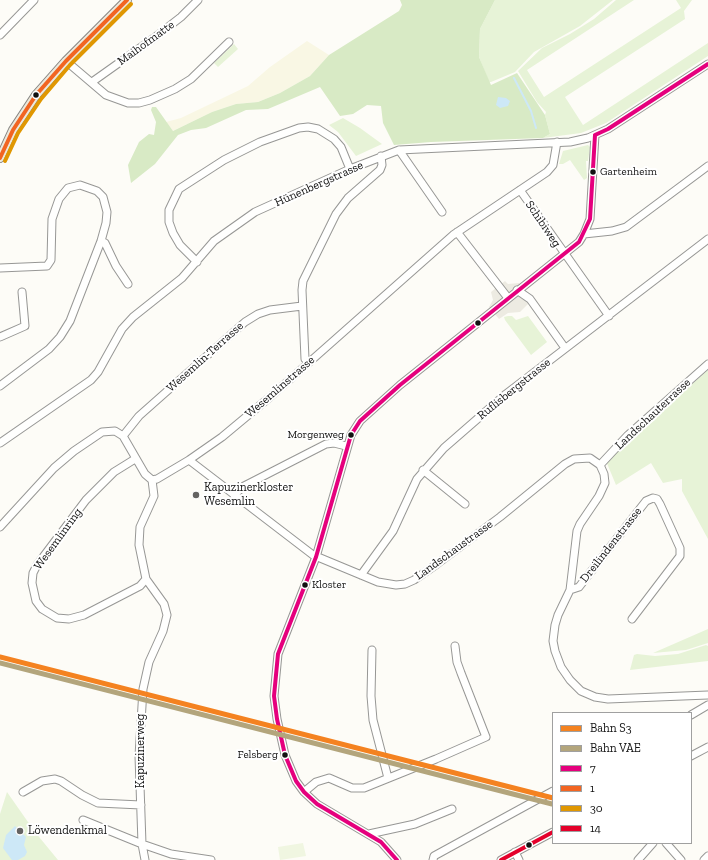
<!DOCTYPE html>
<html>
<head>
<meta charset="utf-8">
<style>
  body { margin:0 }
  #map { position:relative; width:708px; height:860px; overflow:hidden; background:#fdfcf7; font-family:"Zilla Slab",serif }
  canvas { display:block }
  .legend { position:absolute; left:552px; top:712px; width:140px; height:132px; box-sizing:border-box; background:#fff; border:1px solid #a0a0a0; margin:0; padding:5px 7px; list-style:none; font-size:12px; color:#111 }
  .legend li { display:flex; align-items:center; gap:8px; height:20px }
  .legend b { width:20px; border:1px solid #a0a0a0 }
</style>
</head>
<body>
<div id="map">
<canvas width="708" height="860"></canvas>
<ul class="legend">
<li><b style="height:5px;background:#f48220"></b>Bahn S3</li>
<li><b style="height:5px;background:#b3a57c"></b>Bahn VAE</li>
<li><b style="height:5px;background:#e5007d"></b>7</li>
<li><b style="height:5px;background:#f26522"></b>1</li>
<li><b style="height:5px;background:#e09702"></b>30</li>
<li><b style="height:5px;background:#e4002b"></b>14</li>
</ul>
</div>
<script>
const context = document.querySelector('canvas').getContext('2d');
context.lineJoin = 'round';
function fill(path, color) {
  context.fillStyle = color;
  context.fill(path, 'evenodd');
}
function shape(rows) {
  const path = new Path2D();
  for (const r of rows) {
    path.moveTo(r[0], r[1]);
    for (let i = 2; i < r.length; i += 2) path.lineTo(r[i], r[i + 1]);
  }
  return path;
}
function trace(path, color, width, dash) {
  context.strokeStyle = color;
  context.lineWidth = width;
  context.lineCap = dash ? 'butt' : 'round';
  context.setLineDash(dash || []);
  context.stroke(path);
}
function write(font, color, halo, rows, align = 'center') {
  context.font = font + ' "Zilla Slab",serif';
  context.lineWidth = 4;
  context.setLineDash([]);
  context.textBaseline = 'middle';
  context.strokeStyle = halo;
  context.fillStyle = color;
  for (const [text, x, y, turn = 0] of rows) {
    context.save();
    context.translate(x, y);
    context.rotate((+turn || 0) * Math.PI / 180);
    context.textAlign = isNaN(turn) ? turn : align;
    if (halo) context.strokeText(text, 0, 0);
    context.fillText(text, 0, 0);
    context.restore();
  }
}
fill(shape([
  [307,41,329,55,310,76,280,93,258,102,236,104,212,112,173,131,166,122,181,118,248,86,270,67]
]), '#f9f7e4');
fill(shape([
  [495,0,613,0,580,26,534,52,515,72,491,82,489,82,479,57,480,29],
  [616,0,634,0,527,70,544,97,681,8,676,0,692,0,684,11,685,19,565,97,583,125,708,43,708,56,606,123,581,133,543,138,550,134,545,115,546,112,537,102,518,71,542,48,570,34,594,19],
  [234,44,238,49,218,67,214,63],
  [343,118,360,128,382,144,356,156,338,132,329,125],
  [588,145,590,147,588,161,586,161,587,178,584,180,570,160,563,164,559,164,563,151],
  [508,316,512,316,516,320,528,316,547,342,531,355,505,320,504,317],
  [708,370,708,539,682,491,682,479,663,483,651,463,616,485,606,461,628,440],
  [708,629,708,643,686,650,653,653],
  [706,645,708,646,708,661,630,670,634,655,637,654,655,656,678,654],
  [7,792,35,832,58,860,0,860,0,814]
]), '#e7f3d7');
fill(shape([
  [400,0,495,0,480,29,479,57,491,85,517,73,545,115,550,134,543,138,431,142,394,145,383,123,381,106,367,105,353,114,340,116,320,87,268,109,246,110,206,128,191,130,178,135,155,164,131,183,128,165,139,142,149,134,154,135,156,122,151,110,152,107,156,107,173,131,212,112,236,104,258,102,280,93,310,76,329,55,399,11,402,5]
]), '#d8eac5');
fill(shape([
  [303,843,306,856,280,860,278,847]
]), '#f0f6e1');
fill(shape([
  [505,281,508,284,519,283,527,292,528,304,520,312,508,313,499,319,489,307,493,300,491,292]
]), '#edebe2');
fill(shape([
  [498,97,506,98,510,101,508,106,500,108,496,105],
  [15,826,26,837,24,845,27,852,25,856,18,860,12,860,3,848,6,835]
]), '#cde8f7');
trace(shape([
  [514,78,531,111,536,128]
]), '#cde8f7', 2);
const minor = shape([
  [0,35,34,0],
  [66,61,106,95,128,103,139,103,150,100,175,89,191,79,229,42],
  [92,82,154,38,181,17,198,0],
  [399,150,442,212],
  [520,190,609,316],
  [457,232,508,298],
  [584,234,612,231,626,227,708,166],
  [101,241,105,243,116,266,128,284],
  [197,262,180,245,173,233,169,222,169,210,179,189,224,160,260,142,299,128,308,127,318,129,334,139,341,147,350,169],
  [0,268,47,266,51,260,52,219,59,199,68,188,80,185,97,191,103,197,107,212,106,223,101,241,70,321,60,337,49,349,0,386],
  [517,290,530,299,565,348],
  [0,337,25,326,22,292],
  [309,362,305,359,302,290,303,281,336,214,348,198,380,170,382,165,381,156],
  [123,436,139,416,245,322,258,314,270,310,302,306],
  [0,443,91,380,98,372,122,329,133,317,182,278,214,241,255,212,350,169,399,150,570,142,588,138,608,129,708,64],
  [135,459,114,472,86,500,37,565,33,573,32,583,36,601,42,609,57,618,69,619,84,615,140,586,146,579],
  [189,460,313,555,378,582,396,585,405,584,414,580,437,564,500,517,565,464,574,459,590,458,600,465,604,474,605,483,599,496,580,524,577,531,570,590],
  [600,465,628,435,708,364],
  [423,470,465,504],
  [234,495,244,486,326,444,334,443,346,446],
  [0,527,54,468,74,451,102,432,115,431,123,436,145,474,152,480,157,479,189,460,222,437,270,397,453,235,547,172,553,165,557,142],
  [361,575,393,531,417,479,444,448,506,394,708,239],
  [632,619,680,556,680,548,660,504,657,499,653,498,646,501,579,587,570,590,558,615,555,625,553,641,555,651,561,667,570,680,581,691,595,697,608,699,708,695],
  [372,650,371,696,373,720,388,778],
  [691,715,708,705],
  [691,756,708,747],
  [23,792,42,781,55,779,61,781,82,795,98,803,141,805],
  [304,792,316,782,329,778,352,788,364,788,436,759,486,737,461,673,457,662,455,646],
  [83,820,142,844,171,854,211,860],
  [369,834,415,824,452,809],
  [666,843,681,860],
  [515,852,519,860],
  [145,860,142,844,139,756,143,689,149,662,163,631,167,615,164,604,146,579,139,545,140,527,154,496,152,480],
  [397,860,381,842,317,804,304,792,296,781,285,755,277,719,274,696,278,654,316,557,351,435,360,421,400,385,579,242,584,234,590,219,595,135],
  [433,860,434,856,553,791],
  [501,860,553,832],
  [638,860,653,843],
  [704,860,708,856]
]);
const major = shape([
  [0,158,13,130,36,95,66,61,127,0]
]);
trace(minor, '#979795', 9);
trace(major, '#858482', 10);
trace(minor, '#fffffe', 7);
trace(major, '#ede9dc', 8);
trace(shape([
  [595,135,608,129,708,64],
  [397,860,381,842,317,804,304,792,296,781,285,755,277,719,274,696,278,654,316,557,351,435,360,421,400,385,579,242,590,219,595,135]
]), '#e5007d', 4);
trace(shape([
  [0,158,13,130,36,95,66,61,127,0]
]), '#f26522', 4);
trace(shape([
  [5,161,18,133,41,99,70,65,131,4]
]), '#e09702', 4);
trace(shape([
  [501,860,553,832]
]), '#e4002b', 4);
trace(shape([
  [0,657,553,798]
]), '#f48220', 5);
trace(shape([
  [0,663,552,804]
]), '#b3a57c', 5);
for (const [x, y, r, color] of [
  [36,95,3.5,"#111"],
  [593,172,3.5,"#111"],
  [478,323,3.5,"#111"],
  [351,435,3.5,"#111"],
  [196,495,4,"#646362"],
  [305,585,3.5,"#111"],
  [285,755,3.5,"#111"],
  [20,831,4,"#646362"],
  [529,845,3.5,"#111"]
]) {
  const dot = new Path2D();
  dot.arc(x, y, r, 0, 2 * Math.PI);
  context.fillStyle = color;
  context.fill(dot);
  trace(dot, '#fff', 1.5);
}
write('11px', '#111', '#fff', [
  ["Gartenheim",600,172],
  ["Morgenweg",344,435,"right"],
  ["Kloster",312,585],
  ["Felsberg",278,755,"right"]
], 'left');
write('12px', '#111', '#fff', [
  ["Maihofmatte",146,43,-36],
  ["Hünenbergstrasse",319,184,-24],
  ["Schibiweg",543,224,56],
  ["Wesemlin-Terrasse",205,357,-42],
  ["Wesemlinstrasse",280,387,-41],
  ["Ruflisbergstrasse",514,389,-39],
  ["Landschauterrasse",653,414,-43],
  ["Wesemlinring",58,539,-54],
  ["Dreilindenstrasse",611,545,-52],
  ["Landschaustrasse",454,550,-36],
  ["Kapuzinerweg",141,751,-90]
]);
write('12px', '#111', '#fff', [
  ["Kapuzinerkloster",204,488],
  ["Wesemlin",204,502],
  ["Löwendenkmal",28,831]
], 'left');
</script>
</body>
</html>
